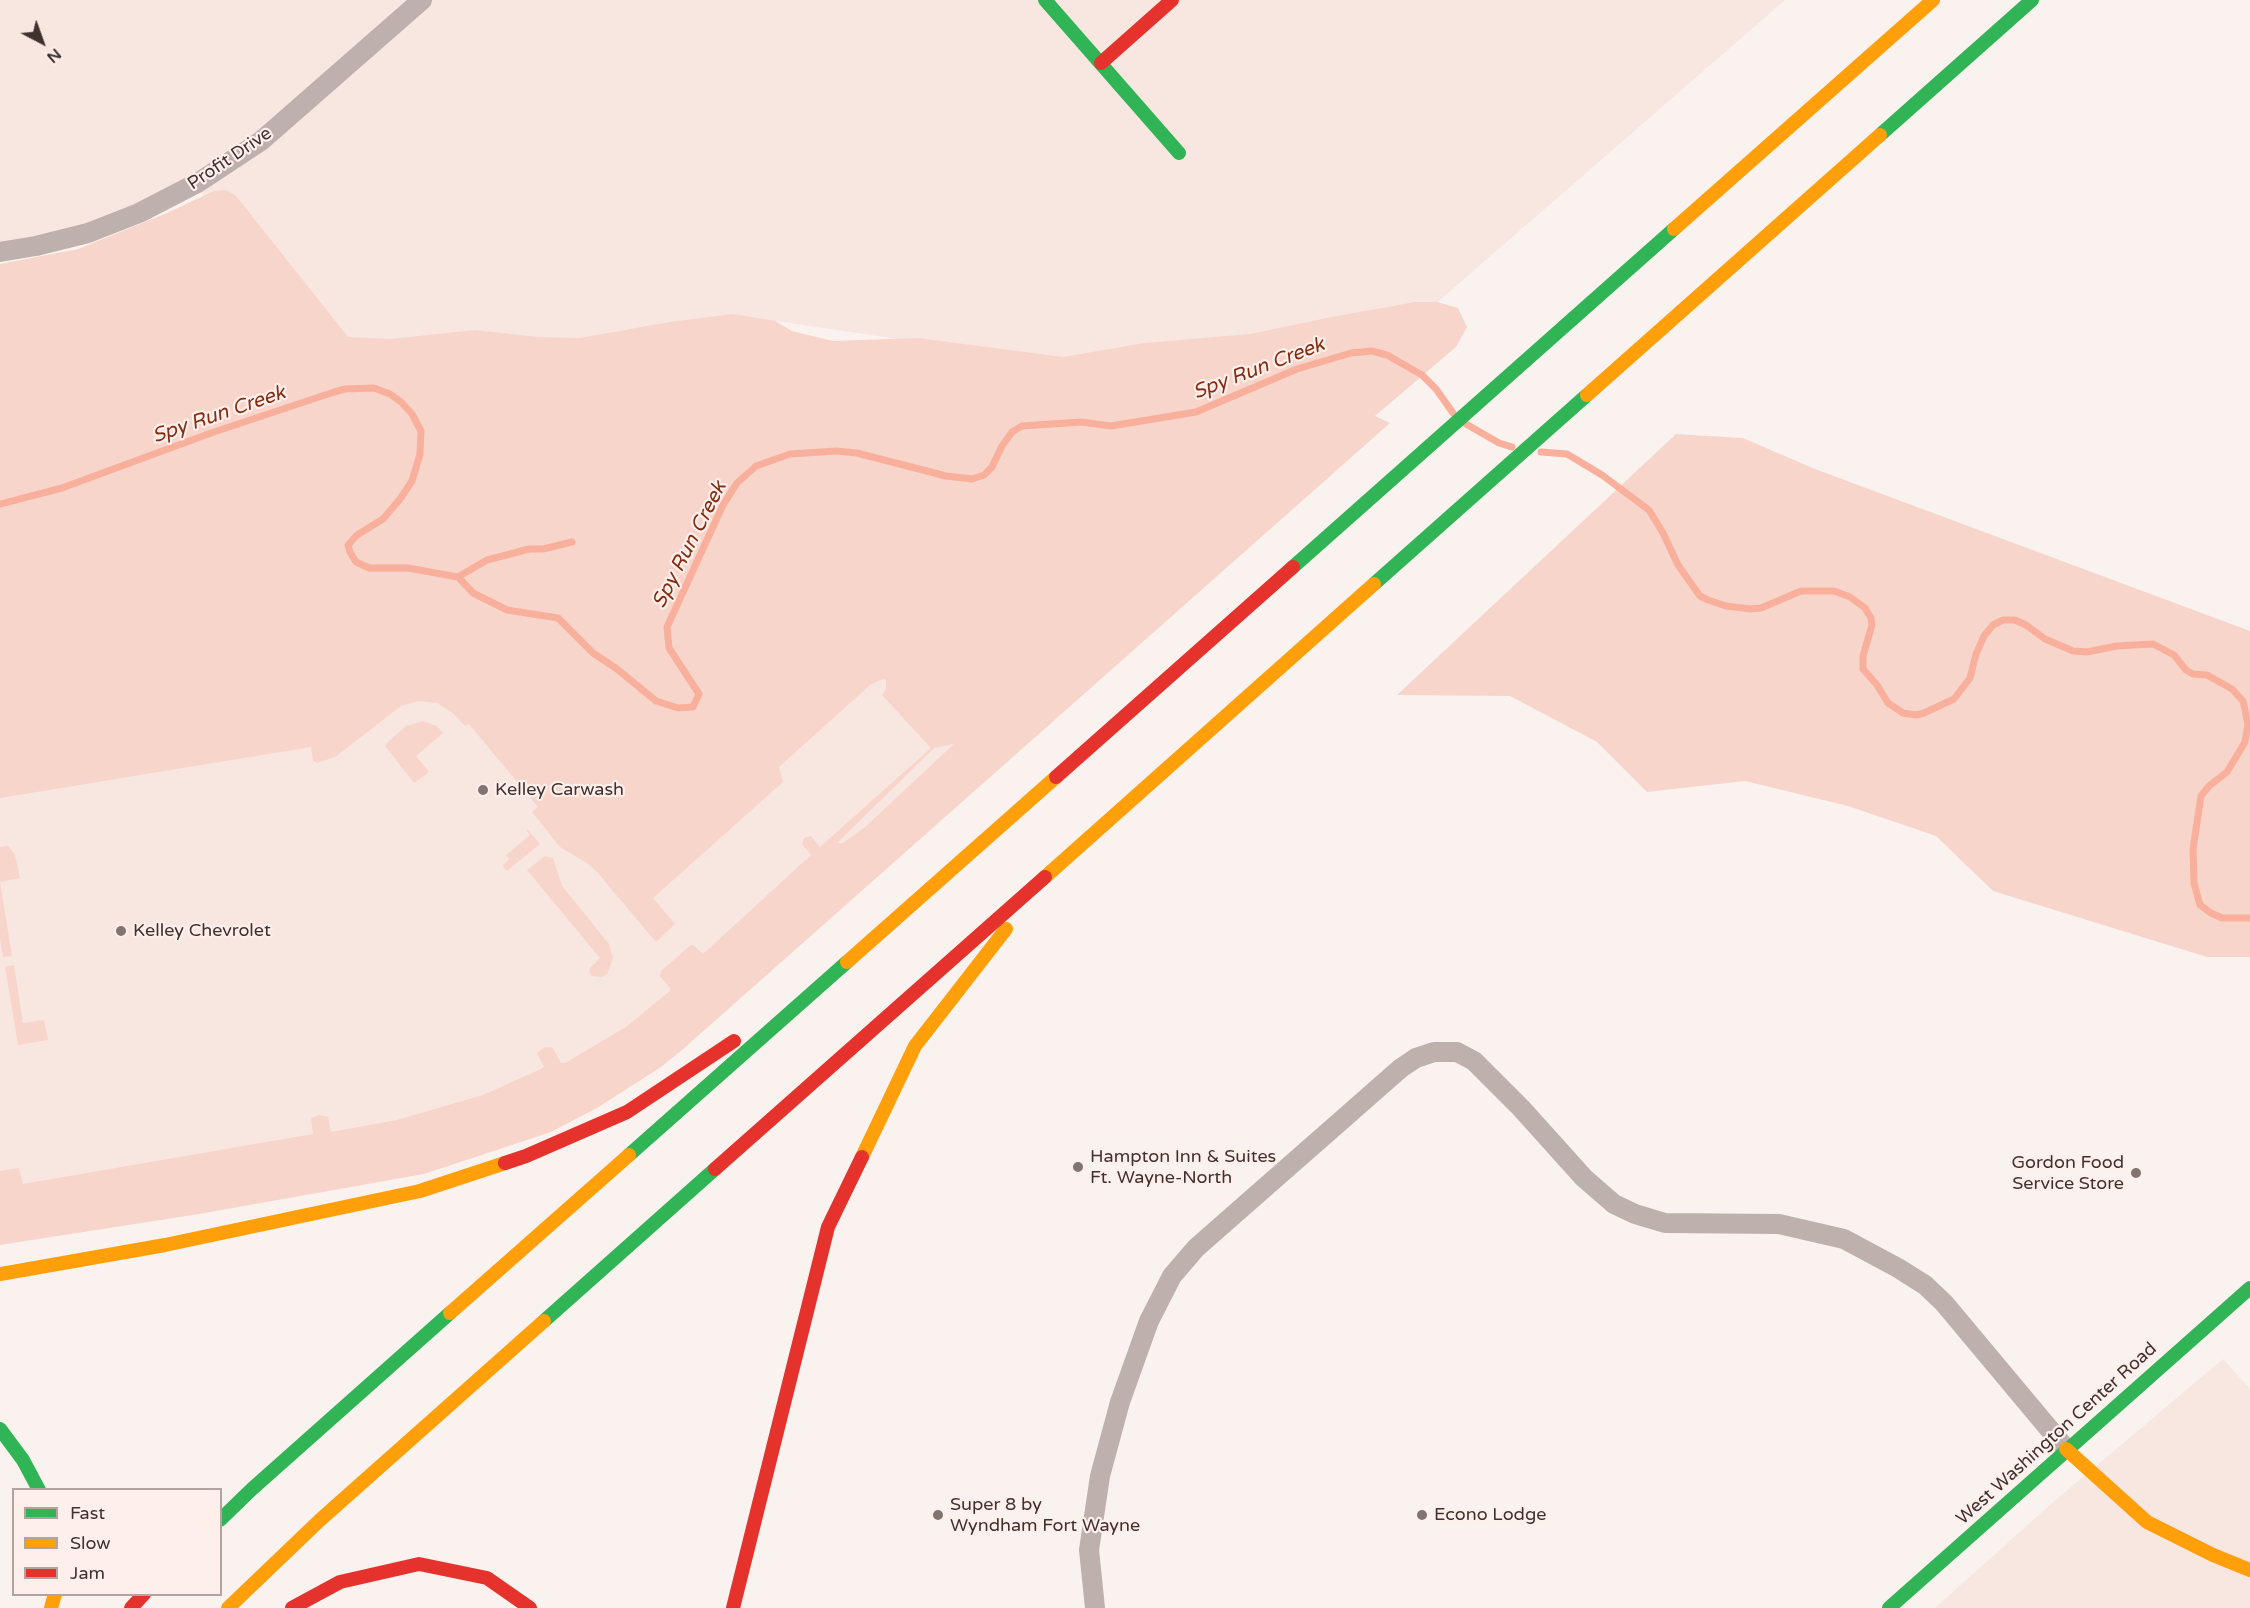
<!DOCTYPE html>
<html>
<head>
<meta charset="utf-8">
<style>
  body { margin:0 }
  #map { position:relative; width:2250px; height:1608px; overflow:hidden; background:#faf2ef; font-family:"Varela Round",sans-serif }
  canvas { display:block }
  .legend { position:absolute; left:12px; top:1488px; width:210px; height:108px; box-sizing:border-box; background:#feefeb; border:2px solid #b2a39f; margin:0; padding:8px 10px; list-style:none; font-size:18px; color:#3f322e }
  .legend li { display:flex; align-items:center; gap:12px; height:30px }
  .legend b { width:30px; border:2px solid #b2a39f }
  .north { position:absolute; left:12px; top:12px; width:60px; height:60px; -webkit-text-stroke:4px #feefeb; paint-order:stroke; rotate:139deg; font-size:16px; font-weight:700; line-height:24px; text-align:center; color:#3f322e }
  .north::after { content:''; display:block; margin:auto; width:21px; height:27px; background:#3f322e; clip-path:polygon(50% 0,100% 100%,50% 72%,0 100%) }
</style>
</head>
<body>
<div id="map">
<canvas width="2250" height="1608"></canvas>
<ul class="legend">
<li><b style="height:8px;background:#30b455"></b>Fast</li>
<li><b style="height:8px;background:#ff9f0a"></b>Slow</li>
<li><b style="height:8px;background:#e5322d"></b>Jam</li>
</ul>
<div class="north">N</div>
</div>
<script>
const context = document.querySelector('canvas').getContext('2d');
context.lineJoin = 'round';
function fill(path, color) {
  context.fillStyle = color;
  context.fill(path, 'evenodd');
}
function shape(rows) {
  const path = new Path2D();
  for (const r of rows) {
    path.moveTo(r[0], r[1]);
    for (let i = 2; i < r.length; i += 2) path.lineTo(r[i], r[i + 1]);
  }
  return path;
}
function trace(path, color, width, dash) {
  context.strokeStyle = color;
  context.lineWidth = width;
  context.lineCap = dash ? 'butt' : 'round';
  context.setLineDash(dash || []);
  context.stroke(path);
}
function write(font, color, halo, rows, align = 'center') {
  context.font = font + ' "Varela Round",sans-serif';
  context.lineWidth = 4.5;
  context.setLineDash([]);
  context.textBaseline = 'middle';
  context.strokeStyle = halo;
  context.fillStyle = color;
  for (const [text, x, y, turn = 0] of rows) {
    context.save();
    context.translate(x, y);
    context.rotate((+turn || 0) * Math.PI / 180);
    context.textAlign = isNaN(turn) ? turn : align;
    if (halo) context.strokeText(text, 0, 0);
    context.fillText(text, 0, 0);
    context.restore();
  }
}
fill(shape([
  [0,0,1785,0,1402,333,1090,367,775,321,426,368,1315,413,628,1064,0,1228,0,275,211,205,188,177,80,233,0,244],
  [2223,1359,2250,1389,2250,1608,1935,1608,2051,1504]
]), '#f8e6e0');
fill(shape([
  [226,190,236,196,348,337,390,339,475,330,538,337,580,338,670,322,733,314,775,321,792,331,833,341,918,338,1063,357,1145,343,1250,334,1332,317,1415,302,1437,302,1458,308,1467,327,1456,347,1375,416,1390,423,682,1050,661,1067,597,1108,551,1132,424,1174,199,1214,0,1245,0,1171,19,1168,23,1184,313,1134,311,1118,319,1115,328,1117,331,1132,397,1120,483,1095,541,1069,544,1067,537,1053,545,1047,552,1047,561,1063,565,1063,626,1027,670,991,670,988,660,976,661,971,691,945,693,945,703,954,811,855,802,844,804,838,811,836,820,847,931,748,882,695,886,689,886,680,883,679,870,685,779,767,783,782,653,898,675,924,656,942,597,872,587,863,560,847,532,812,538,807,469,724,465,726,453,713,437,703,418,701,401,706,335,757,317,763,313,761,311,747,0,798,0,264,78,249,167,213,214,191],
  [954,744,865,827,843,843,837,843,934,748],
  [1676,434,1743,438,1815,469,2250,631,2250,957,2207,957,1993,891,1936,836,1848,806,1745,781,1647,792,1597,742,1510,696,1397,695],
  [423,721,437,726,443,733,416,756,429,772,414,783,385,746,387,743,406,726],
  [527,829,540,844,508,870,505,870,503,865,509,859,506,855,530,835,526,830],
  [8,846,15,855,20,878,0,882,12,956,3,957,0,940,0,847],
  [545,856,553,858,562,886,609,944,613,958,607,974,602,977,592,976,589,972,590,968,600,958,527,870],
  [14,965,23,1023,44,1020,48,1040,18,1045,5,967]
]), '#f8d5cb');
trace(shape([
  [1466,424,1499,443,1512,447],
  [1541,452,1567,454,1602,475,1649,510,1663,533,1678,565,1700,596,1708,600,1726,606,1751,609,1761,608,1801,591,1834,591,1850,597,1865,608,1871,618,1872,625,1863,656,1863,669,1877,685,1888,703,1903,713,1916,715,1924,713,1954,699,1970,678,1976,654,1984,636,1993,625,2003,620,2015,620,2026,625,2045,639,2073,651,2087,652,2117,646,2153,644,2174,655,2186,670,2193,674,2207,675,2232,689,2243,701,2245,710,2248,724,2245,742,2227,772,2209,786,2201,796,2193,849,2194,883,2200,905,2211,913,2222,918,2250,918],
  [0,504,62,488,211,433,334,392,345,389,374,388,390,394,401,402,412,414,421,431,420,454,412,481,400,499,383,519,357,535,348,545,350,552,356,562,369,568,408,568,458,577,487,560,529,549,543,549,572,542],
  [458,577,473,593,507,610,558,618,593,653,617,669,656,701,678,708,693,707,699,694,669,648,667,627,723,505,737,483,756,466,790,454,836,451,857,453,946,476,972,479,984,475,992,467,1002,446,1012,432,1022,426,1081,422,1111,426,1196,412,1297,369,1351,353,1372,351,1387,355,1422,375,1436,389,1453,413]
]), '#f8b09c', 7);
trace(shape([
  [0,252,36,246,88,233,139,213,199,182,261,141,422,0],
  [1095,1608,1089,1550,1100,1476,1120,1402,1149,1321,1172,1276,1196,1248,1401,1068,1416,1058,1434,1052,1457,1052,1474,1061,1521,1108,1584,1178,1614,1204,1635,1214,1665,1223,1779,1224,1844,1239,1898,1268,1925,1285,1944,1303,2066,1449]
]), '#beb0ac', 20);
trace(shape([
  [1045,0,1179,153],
  [1880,135,2032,0],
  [1293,567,1674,229],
  [1374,584,1587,395],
  [629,1155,847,962],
  [544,1321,715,1169],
  [0,1429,23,1460,39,1490],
  [220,1520,252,1489,450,1313],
  [1889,1608,2250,1288]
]), '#30b455', 14);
trace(shape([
  [1674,229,1933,0],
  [1587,395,1880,135],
  [1045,877,1374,584],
  [847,962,1056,777],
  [862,1157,915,1046,1006,929],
  [0,1274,165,1245,420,1191,505,1163],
  [450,1313,629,1155],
  [2066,1449,2147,1522,2213,1555,2250,1570],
  [51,1608,55,1594],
  [228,1608,320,1520,544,1321]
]), '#ff9f0a', 14);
trace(shape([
  [1101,63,1172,0],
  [1056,777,1293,567],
  [505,1163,526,1156,627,1112,734,1041],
  [715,1169,1045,877],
  [131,1608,144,1594],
  [292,1608,340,1582,419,1564,487,1578,530,1608],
  [733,1608,828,1227,862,1157]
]), '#e5322d', 14);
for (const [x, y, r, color] of [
  [483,790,6,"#807572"],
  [121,931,6,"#807572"],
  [1078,1167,6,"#807572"],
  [2136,1173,6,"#807572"],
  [938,1515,6,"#807572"],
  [1422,1515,6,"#807572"]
]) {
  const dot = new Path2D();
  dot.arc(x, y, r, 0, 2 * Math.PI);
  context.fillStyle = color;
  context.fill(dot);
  trace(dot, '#feefeb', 2);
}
write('18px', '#3f322e', '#feefeb', [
  ["Profit Drive",230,159,-34],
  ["West Washington Center Road",2057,1434,-42]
]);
write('18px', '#3f322e', '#feefeb', [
  ["Kelley Carwash",495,790],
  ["Kelley Chevrolet",133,931],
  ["Hampton Inn & Suites",1090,1157],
  ["Ft. Wayne-North",1090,1178],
  ["Gordon Food",2124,1163,"right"],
  ["Service Store",2124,1184,"right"],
  ["Super 8 by",950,1505],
  ["Wyndham Fort Wayne",950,1526],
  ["Econo Lodge",1434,1515]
], 'left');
write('italic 20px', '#822c11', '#feefeb', [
  ["Spy Run Creek",1259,369,-21],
  ["Spy Run Creek",219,415,-19],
  ["Spy Run Creek",690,545,-63]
]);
</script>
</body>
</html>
